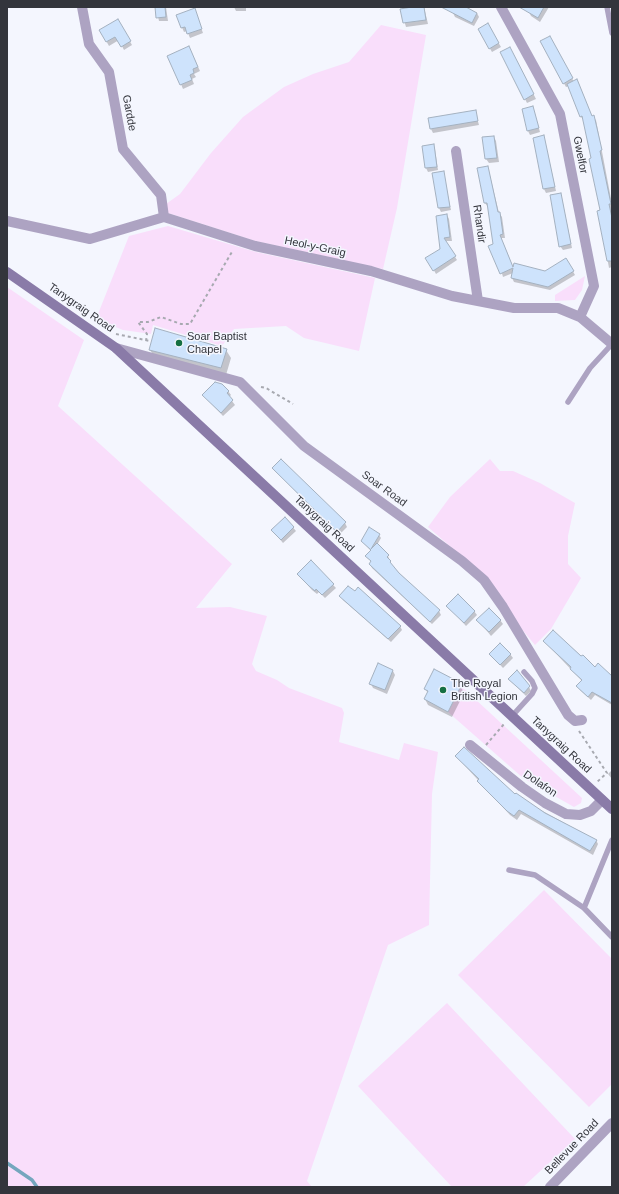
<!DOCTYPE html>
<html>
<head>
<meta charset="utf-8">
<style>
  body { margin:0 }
  #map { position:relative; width:619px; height:1194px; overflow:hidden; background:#f4f6fe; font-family:Arial,sans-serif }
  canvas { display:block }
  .frame { position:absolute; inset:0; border:8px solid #33353c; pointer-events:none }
</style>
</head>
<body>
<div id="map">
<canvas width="619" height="1194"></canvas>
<div class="frame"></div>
</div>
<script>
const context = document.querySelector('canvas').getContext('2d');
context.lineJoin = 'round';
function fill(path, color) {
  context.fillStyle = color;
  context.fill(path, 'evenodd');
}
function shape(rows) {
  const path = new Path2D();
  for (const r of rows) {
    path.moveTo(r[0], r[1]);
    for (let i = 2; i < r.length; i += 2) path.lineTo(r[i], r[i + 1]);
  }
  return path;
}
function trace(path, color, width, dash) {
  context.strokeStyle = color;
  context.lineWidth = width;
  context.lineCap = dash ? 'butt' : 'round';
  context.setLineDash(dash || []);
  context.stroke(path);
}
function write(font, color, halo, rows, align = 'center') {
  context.font = font + ' Arial,sans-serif';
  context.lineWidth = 3;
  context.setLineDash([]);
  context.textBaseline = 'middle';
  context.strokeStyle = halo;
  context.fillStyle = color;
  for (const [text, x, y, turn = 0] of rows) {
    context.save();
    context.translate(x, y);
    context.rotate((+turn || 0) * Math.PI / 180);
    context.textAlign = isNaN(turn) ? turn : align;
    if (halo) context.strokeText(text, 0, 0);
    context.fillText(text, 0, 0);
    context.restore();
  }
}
fill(shape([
  [381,25,426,35,397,208,383,269,255,241,168,213,166,204,180,194,211,153,243,117,284,87,313,74,349,62],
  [168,226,256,252,375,278,359,351,304,338,286,326,234,329,222,346,153,325,151,334,123,330,96,319,129,236],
  [585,276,582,290,575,300,555,301,555,295],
  [7,287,84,340,58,406,232,564,196,608,230,607,267,616,252,664,256,671,277,680,289,688,342,708,344,713,339,742,399,760,404,743,438,752,432,794,429,925,388,945,307,1181,312,1187,7,1187],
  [490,459,500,471,513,471,540,483,575,503,568,536,568,564,581,578,551,629,535,645,460,555,428,527,450,497],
  [461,686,582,798,581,803,574,807,523,778,448,712],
  [544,890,612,959,612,1084,589,1107,458,975],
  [447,1003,575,1139,523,1187,452,1187,358,1086]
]), '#f9defb');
fill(shape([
  [156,7,166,7,168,21,159,21],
  [234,7,246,7,246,11,236,11],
  [424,7,428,24,406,27,401,10],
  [456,7,464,7,477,13,479,17,474,26,455,17,453,13],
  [532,7,549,7,540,22,531,16,529,12],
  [196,14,203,33,190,38,187,31,184,32,177,16],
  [118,20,132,45,124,50,119,40,109,46,100,30],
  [488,25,501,47,492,52,479,30],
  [550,37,574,82,577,80,579,84,592,117,596,120,612,204,612,267,609,268,599,212,602,211,584,120,581,117,569,86,566,87,541,42],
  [191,51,200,71,194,74,196,77,192,79,194,84,183,89,169,56],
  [512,52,536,99,527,103,525,99],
  [533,108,540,132,530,135,528,131],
  [475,111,479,125,433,133,431,129],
  [494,137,496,141,499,162,489,163,486,159,483,138],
  [544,137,556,191,546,193,544,189],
  [433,145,435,149,438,170,428,172,426,168],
  [488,167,499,213,502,217,505,238,501,238,514,269,546,272,566,259,575,275,550,290,514,282,512,278,513,273,503,277,494,245,488,207,485,203],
  [443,172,451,210,441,212,439,208,433,174],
  [561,194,572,248,563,250,560,246],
  [447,215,449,219,452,241,445,241,457,260,436,274,427,258,441,250],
  [150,350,226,350,231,358,226,375,155,358],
  [228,391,231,395,229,397,235,405,223,416,203,395],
  [273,468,345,523,347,527,339,535],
  [285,518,296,531,283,543,272,530],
  [379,535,381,538,377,545,388,556,392,566,439,611,441,615,432,624,372,568,370,564,372,562,366,556,371,551,362,541],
  [311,562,336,588,325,598,319,592,317,594,312,590,298,574],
  [341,596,400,626,402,630,391,642,343,600],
  [448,606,474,611,477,615,466,626],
  [478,620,500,620,503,624,491,636],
  [553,631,595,668,612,680,612,705,595,695,591,700,580,690,578,686,582,681,544,641],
  [490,654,510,654,513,658,503,668],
  [379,665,393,671,395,675,387,694,373,688,371,684],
  [509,679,529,687,531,691,526,696],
  [459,683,464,693,452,717,428,705,425,699,428,693,425,689],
  [456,756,515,796,596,840,598,844,593,855,521,814,517,820,510,815],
  [612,770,612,779,608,774]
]), '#0003');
trace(shape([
  [7,1163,32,1180,37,1187]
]), '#75a6be', 3.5);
const building = shape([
  [155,7,165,7,166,17,156,18,155,7],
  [412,7,424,7,426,20,403,23,400,9,412,7],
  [441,7,466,7,477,13,472,23,441,7],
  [519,7,544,7,538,18,519,7],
  [195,8,202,29,187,34,185,27,181,28,176,15,195,8],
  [118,19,131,41,121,47,115,37,106,42,99,30,118,19],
  [488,23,499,43,489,49,478,29,488,23],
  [550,36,573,78,563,84,540,41,550,36],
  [189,46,198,67,193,69,194,73,190,75,192,80,180,85,167,56,189,46],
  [510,47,534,94,524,100,500,52,510,47],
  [577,79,592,116,594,115,602,150,600,151,611,204,609,204,612,218,612,261,607,261,597,211,600,210,589,159,591,158,582,116,580,117,567,84,577,79],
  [533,106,539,128,527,131,522,109,533,106],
  [476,110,478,121,430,129,428,118,476,110],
  [544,135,555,187,543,189,533,138,544,135],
  [494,136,497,158,485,159,482,137,494,136],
  [434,144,437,167,425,168,422,146,434,144],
  [488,166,498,212,500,212,503,234,500,235,513,267,514,263,545,271,566,258,574,271,548,287,511,278,513,268,500,274,488,246,493,244,487,203,484,203,477,168,488,166],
  [444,171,450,207,438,208,432,173,444,171],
  [561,193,571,244,559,247,550,195,561,193],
  [447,214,450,237,444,238,456,256,433,271,425,258,440,249,436,216,447,214],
  [155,328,227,349,221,368,149,350,155,328],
  [215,382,222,384,229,391,227,393,233,400,221,413,202,395,215,382],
  [281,459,346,522,337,532,272,468,281,459],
  [285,517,294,527,281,540,271,530,285,517],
  [369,527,380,534,371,549,377,543,389,555,387,557,391,561,390,562,399,573,440,610,430,622,369,564,371,561,365,556,371,550,361,541,369,527],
  [311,560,334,584,322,595,316,589,315,591,309,586,297,574,311,560],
  [348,586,355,591,358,587,401,626,388,639,339,596,348,586],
  [458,594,475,611,464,623,446,606,458,594],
  [489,608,501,620,489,632,476,620,489,608],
  [553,630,581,656,583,655,595,667,598,663,612,676,612,703,592,692,588,697,576,686,582,680,570,669,571,667,543,641,553,630],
  [500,643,511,654,500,665,489,654,500,643],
  [378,663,393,670,385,690,369,684,378,663],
  [434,669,459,682,458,685,461,686,448,712,424,699,428,691,424,689,434,669],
  [517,670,530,686,524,693,508,679,517,670],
  [464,747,515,794,516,793,545,813,597,840,590,851,519,810,514,816,507,811,477,781,479,779,455,756,464,747]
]);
fill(building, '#cee3fc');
trace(building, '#a4b1c0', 1);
trace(shape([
  [116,334,150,341],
  [146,341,147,334,138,322,148,322,161,317,181,324,190,324,233,250],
  [261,387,266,388,293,404],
  [579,731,607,773,597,782],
  [486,745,504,724]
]), '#a7a9b0', 2, [3, 3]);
trace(shape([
  [607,7,612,33],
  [568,402,590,368,612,344],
  [512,716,532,694,535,688,532,681,524,672],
  [509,870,535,875,584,908,612,937],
  [584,908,612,840]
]), '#ada3c2', 5.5);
trace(shape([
  [82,7,89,44,109,72,123,149,161,195,164,217],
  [501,7,560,114,594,286,580,317],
  [456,151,478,301],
  [7,221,90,239,164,217,255,246,371,271,452,296,514,308,558,308,580,317,612,344],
  [116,348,240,382,304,446,462,561,484,580,503,607,568,715,575,721,582,720],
  [470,745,522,787,545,803,566,814,580,815,591,811,602,800],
  [550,1187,612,1123]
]), '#ada3c2', 10);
trace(shape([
  [7,272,116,348,612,809]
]), '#8a7ba8', 10);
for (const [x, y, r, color] of [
  [179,343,4,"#156f42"],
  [443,690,4,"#156f42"]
]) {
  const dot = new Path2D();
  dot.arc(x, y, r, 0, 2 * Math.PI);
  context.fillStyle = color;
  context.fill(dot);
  trace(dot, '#f4f6fe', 1.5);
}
write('11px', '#33353c', '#f4f6fe', [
  ["Gardde",129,113,80],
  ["Gwelfor",580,155,79],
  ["Rhandir",479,224,82],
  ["Heol-y-Graig",315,247,12],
  ["Tanygraig Road",81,308,35],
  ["Soar Road",384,489,36],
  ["Tanygraig Road",324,524,43],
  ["Tanygraig Road",561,745,43],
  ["Dolafon",540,784,34],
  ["Bellevue Road",572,1147,-46]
]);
write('11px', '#33353c', '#f4f6fe', [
  ["Soar Baptist",187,337],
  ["Chapel",187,350],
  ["The Royal",451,684],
  ["British Legion",451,697]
], 'left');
</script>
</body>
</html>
